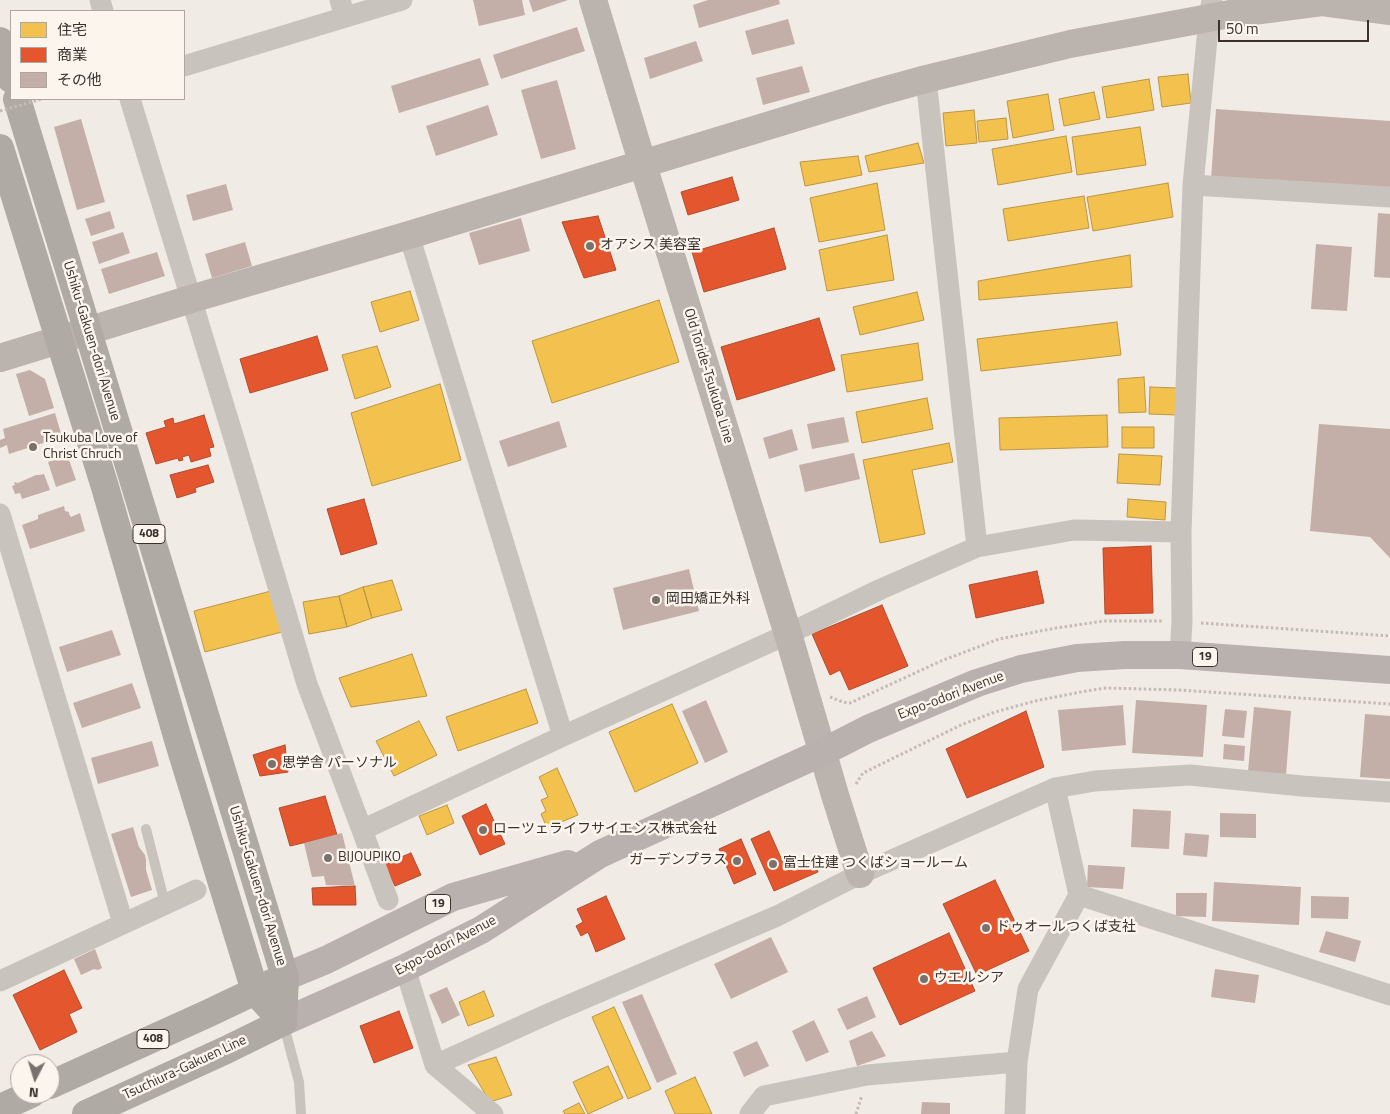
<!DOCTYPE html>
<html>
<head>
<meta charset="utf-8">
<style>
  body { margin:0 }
  #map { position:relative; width:1390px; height:1114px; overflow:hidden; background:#f0ebe5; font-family:"Titillium Web","Noto Sans JP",sans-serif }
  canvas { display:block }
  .legend { position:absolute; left:10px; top:10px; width:175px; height:90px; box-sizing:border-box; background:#fbf5ee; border:1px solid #aea6a0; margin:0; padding:6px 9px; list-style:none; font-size:15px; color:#3b302b }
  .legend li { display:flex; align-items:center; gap:10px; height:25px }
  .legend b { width:25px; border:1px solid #aea6a0 }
  .north { position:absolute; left:10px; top:1054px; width:50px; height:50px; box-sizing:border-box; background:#fbf5ee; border:1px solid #aea6a0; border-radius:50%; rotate:185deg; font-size:14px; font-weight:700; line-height:20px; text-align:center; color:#3b302b }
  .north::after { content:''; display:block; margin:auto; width:18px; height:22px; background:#7a716c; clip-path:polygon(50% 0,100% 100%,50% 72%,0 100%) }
  .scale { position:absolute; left:1218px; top:20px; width:151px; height:22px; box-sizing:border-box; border:2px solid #3b302b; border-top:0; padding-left:6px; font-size:15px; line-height:18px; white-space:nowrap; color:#3b302b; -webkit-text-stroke:4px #fbf5ee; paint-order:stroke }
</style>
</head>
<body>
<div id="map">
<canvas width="1390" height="1114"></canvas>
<ul class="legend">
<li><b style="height:14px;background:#f2c14e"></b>住宅</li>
<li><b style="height:14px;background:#e4572e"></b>商業</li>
<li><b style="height:14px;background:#c3afa7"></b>その他</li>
</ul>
<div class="north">N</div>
<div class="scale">50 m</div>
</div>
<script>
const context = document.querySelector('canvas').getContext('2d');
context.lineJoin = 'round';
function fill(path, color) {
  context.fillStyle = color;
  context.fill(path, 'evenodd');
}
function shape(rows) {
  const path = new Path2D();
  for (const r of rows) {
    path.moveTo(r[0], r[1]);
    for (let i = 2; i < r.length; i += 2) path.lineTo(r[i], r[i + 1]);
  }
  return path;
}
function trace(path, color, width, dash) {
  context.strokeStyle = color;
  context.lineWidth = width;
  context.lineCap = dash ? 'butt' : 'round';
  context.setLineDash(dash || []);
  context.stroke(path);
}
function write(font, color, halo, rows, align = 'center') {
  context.font = font + ' "Titillium Web","Noto Sans JP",sans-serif';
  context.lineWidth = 5;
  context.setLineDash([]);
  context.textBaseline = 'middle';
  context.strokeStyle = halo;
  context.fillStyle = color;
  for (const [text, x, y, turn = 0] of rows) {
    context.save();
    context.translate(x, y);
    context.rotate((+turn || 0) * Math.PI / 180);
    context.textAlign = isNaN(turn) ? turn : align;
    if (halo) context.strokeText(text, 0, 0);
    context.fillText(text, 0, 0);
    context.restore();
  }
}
const homes = shape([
  [1188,74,1191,103,1162,107,1158,77,1188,74],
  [1149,79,1154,110,1107,118,1102,87,1149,79],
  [1094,92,1100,119,1064,126,1059,99,1094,92],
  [1048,94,1054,130,1013,138,1007,101,1048,94],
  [974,110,977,143,946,146,943,113,974,110],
  [1006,118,1008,139,979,142,977,121,1006,118],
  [1140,127,1146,165,1077,175,1072,137,1140,127],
  [1066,136,1072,172,998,185,992,149,1066,136],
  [918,143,924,163,869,172,865,156,918,143],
  [858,156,862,175,805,186,800,162,858,156],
  [877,183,885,230,819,242,810,198,877,183],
  [1168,183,1173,217,1093,231,1087,197,1168,183],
  [1084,196,1089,228,1008,241,1003,209,1084,196],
  [887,235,894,280,827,291,819,250,887,235],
  [1130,255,1132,287,979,300,978,281,1130,255],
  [410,291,419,320,380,332,371,302,410,291],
  [917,292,924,320,860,335,853,307,917,292],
  [659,300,679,362,552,403,532,341,659,300],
  [1117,322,1121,355,981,371,977,339,1117,322],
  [918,343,923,380,847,392,841,355,918,343],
  [377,346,391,387,355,399,342,355,377,346],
  [1144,377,1146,412,1119,413,1118,379,1144,377],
  [440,384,461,460,372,486,351,413,440,384],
  [1150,387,1178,388,1177,415,1149,414,1150,387],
  [927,398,933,429,862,443,856,412,927,398],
  [1107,415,1108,447,1000,450,999,418,1107,415],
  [1122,427,1154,427,1154,448,1122,448,1122,427],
  [949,443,953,462,912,470,925,534,880,543,863,460,949,443],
  [1119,454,1162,456,1160,485,1117,483,1119,454],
  [1128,499,1166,502,1165,520,1127,517,1128,499],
  [392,580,402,610,372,618,363,587,392,580],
  [363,587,372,618,347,627,339,596,363,587],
  [271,591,282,632,205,652,194,611,271,591],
  [339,596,347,627,309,634,303,602,339,596],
  [412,654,427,696,351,707,339,678,412,654],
  [526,689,538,723,458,751,446,717,526,689],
  [672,704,698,763,635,792,609,732,672,704],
  [419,721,437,755,394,776,376,741,419,721],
  [557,768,578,815,547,828,541,814,546,811,541,800,548,797,539,777,557,768],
  [447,805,454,823,427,835,419,816,447,805],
  [484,991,494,1016,468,1026,459,1002,484,991],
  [614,1007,651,1089,628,1099,592,1017,614,1007],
  [496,1057,512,1095,490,1102,468,1065,496,1057],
  [608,1066,623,1098,588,1114,573,1082,608,1066],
  [695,1077,712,1114,675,1114,665,1091,695,1077],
  [579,1103,585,1114,565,1114,563,1111,579,1103]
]);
fill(homes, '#f2c14e');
trace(homes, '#bb9644', 1);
const shops = shape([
  [732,177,739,200,688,215,681,192,732,177],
  [598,216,616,270,584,278,562,222,598,216],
  [774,228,786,269,704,292,692,252,774,228],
  [819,318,835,370,737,400,721,347,819,318],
  [317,336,328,370,250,393,240,359,317,336],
  [204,415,214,447,209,448,211,456,191,462,189,455,182,457,183,460,179,461,178,458,156,464,146,433,166,427,164,421,173,418,174,424,204,415],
  [208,465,214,482,195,488,196,492,177,498,170,475,208,465],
  [364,499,377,544,341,555,327,509,364,499],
  [1151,546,1153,613,1105,614,1103,548,1151,546],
  [1037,571,1044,603,976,618,969,585,1037,571],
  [882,605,908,666,849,690,840,670,830,675,812,634,882,605],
  [1026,711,1044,767,967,798,946,749,1026,711],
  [285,745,288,772,260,776,253,755,285,745],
  [325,796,337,835,290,846,279,808,325,796],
  [486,804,505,844,480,855,462,816,486,804],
  [769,831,786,869,812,858,818,872,774,891,751,839,769,831],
  [741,839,756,874,734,884,719,849,741,839],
  [411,853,421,875,395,886,384,864,411,853],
  [995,880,1029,951,977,975,943,904,995,880],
  [355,886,356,905,313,905,312,888,355,886],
  [606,896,625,939,596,952,588,932,581,936,576,926,583,922,577,909,606,896],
  [949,933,975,991,900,1025,873,968,949,933],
  [64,970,82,1008,69,1014,77,1032,40,1050,13,995,64,970],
  [399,1011,413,1048,374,1063,360,1026,399,1011]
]);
fill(shops, '#e4572e');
trace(shops, '#b14b2d', 1);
fill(shape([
  [473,0,522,0,525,15,479,26],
  [529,0,568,0,533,12],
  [708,0,779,0,780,4,699,28,693,5],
  [788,19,795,44,752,55,745,31],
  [577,27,585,51,501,79,493,55],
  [696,41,703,61,650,79,644,58],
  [480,58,489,85,399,113,391,86],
  [802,66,810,92,763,105,756,78],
  [557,80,576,149,541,159,521,90],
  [488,105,498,135,436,156,426,126],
  [1216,109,1390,121,1390,191,1211,179],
  [81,119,105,202,77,210,54,127],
  [226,184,233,210,193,221,186,195],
  [110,211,115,228,91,236,85,219],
  [1378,213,1390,214,1390,278,1374,277],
  [521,218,530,251,479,265,469,233],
  [123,232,130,253,99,264,92,242],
  [245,242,252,266,212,278,205,254],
  [1316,244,1352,247,1347,311,1311,309],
  [157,252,165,276,109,294,101,269],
  [30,370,45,379,54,408,29,416,16,374],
  [55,413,62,437,9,454,7,445,0,448,0,440,5,438,3,429],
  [844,417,849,442,812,449,807,424],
  [559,421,567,447,508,467,499,441],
  [1319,424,1390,429,1390,558,1370,537,1310,531],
  [792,429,798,450,769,459,763,438],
  [854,453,860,479,805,492,799,465],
  [66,456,69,460,76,480,56,487,48,462],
  [44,474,50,490,22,499,20,493,15,494,12,486,15,485,14,482,18,483,36,475,39,475],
  [64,506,65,511,69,512,69,514,71,517,80,513,85,531,30,549,22,525,38,519,38,515],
  [689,569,699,611,623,630,613,588],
  [112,630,121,655,67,672,59,647],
  [132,683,141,708,82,728,73,703],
  [706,700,728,752,705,763,682,711],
  [1136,700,1207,705,1203,757,1132,753],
  [1123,705,1126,745,1062,751,1058,710],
  [1254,707,1291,711,1286,775,1248,771],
  [1225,709,1247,711,1244,738,1222,736],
  [1365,714,1390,716,1390,779,1360,777],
  [152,741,159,766,98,784,91,758],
  [1224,744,1245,746,1244,761,1223,759],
  [1133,809,1171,811,1169,849,1131,847],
  [1220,813,1256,814,1256,838,1220,837],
  [133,827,139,847,145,855,146,860,146,870,152,890,131,897,111,834],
  [342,833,352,874,355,886,326,885,324,876,312,877,304,843],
  [1185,833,1209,835,1207,857,1183,855],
  [1088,865,1125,867,1123,889,1087,887],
  [1214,882,1301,887,1299,925,1212,921],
  [1176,893,1207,893,1206,917,1176,916],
  [1311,896,1349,897,1348,919,1311,918],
  [1326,931,1361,941,1355,962,1319,952],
  [771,937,788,972,731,999,714,964],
  [95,949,102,968,98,970,94,969,81,975,74,959],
  [1215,969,1259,975,1255,1003,1211,997],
  [447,987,460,1015,442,1024,429,995],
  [642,994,677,1074,657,1083,622,1002],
  [867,996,876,1017,847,1030,837,1009],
  [814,1020,829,1052,806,1062,792,1031],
  [872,1031,886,1056,857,1066,849,1041],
  [757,1041,769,1066,744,1077,733,1052],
  [922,1102,950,1103,950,1114,921,1114]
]), '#c3afa7');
trace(shape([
  [1201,623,1390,636],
  [830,697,843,702,850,703,941,661,999,639,1056,628,1104,621,1163,621],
  [856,784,863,773,961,725,995,712,1035,701,1086,691,1106,688,1179,690,1390,704],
  [856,1114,862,1095]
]), '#c2bbb6', 3, [2.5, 2.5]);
trace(shape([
  [146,829,165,904],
  [283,1022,299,1082,301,1114]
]), '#c9c3be', 10);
trace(shape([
  [100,0,103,11],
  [340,0,345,17],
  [184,66,402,0],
  [926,79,977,547],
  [130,99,235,442,307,684,362,830,563,736,788,634,881,589,977,547,1074,530,1181,532],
  [1193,185,1390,197],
  [409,235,563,736],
  [0,514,123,923],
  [1180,655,1182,622,1181,532,1193,185,1209,18,1212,0],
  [362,830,388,900],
  [1079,895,1390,995],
  [405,968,435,1065,493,1114],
  [0,981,196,890],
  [435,1065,548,1014,777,916,860,874,1055,788,1095,781,1190,775,1302,786,1390,792],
  [750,1114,764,1096,867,1075,1017,1062,1028,989,1079,895,1055,788],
  [1015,1114,1017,1062]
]), '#c9c3be', 21);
trace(shape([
  [593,0,643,165,788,634,835,795,860,874],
  [0,358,191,299,409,235,879,92,926,79,1070,44,1230,14,1322,2,1390,11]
]), '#bab3ae', 28);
trace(shape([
  [285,977,326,960,453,897,568,864],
  [283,1022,405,968,481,930,600,854,823,752,868,729,977,683,1021,669,1077,658,1125,655,1180,655,1390,670]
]), '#b8b1ad', 28);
trace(shape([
  [0,41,11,79],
  [17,99,285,977,283,1022],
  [0,148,105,487,179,743,255,991,283,1022],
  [50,1085,209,1013,272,983],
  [0,1108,31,1094],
  [86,1114,226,1050,283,1022]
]), '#afaaa4', 28);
trace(shape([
  [0,111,42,99]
]), '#c2bbb6', 3, [2.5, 2.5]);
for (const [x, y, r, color] of [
  [590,246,5,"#7a716c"],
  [33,447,5,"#7a716c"],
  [656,600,5,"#7a716c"],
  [272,764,5,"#7a716c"],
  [483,830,5,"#7a716c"],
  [328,858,5,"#7a716c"],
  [737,861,5,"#7a716c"],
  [773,864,5,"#7a716c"],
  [986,928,5,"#7a716c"],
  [924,979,5,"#7a716c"]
]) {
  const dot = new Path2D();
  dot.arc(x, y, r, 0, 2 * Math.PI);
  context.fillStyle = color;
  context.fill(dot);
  trace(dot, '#fbf5ee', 2);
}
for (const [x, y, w] of [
  [149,534,32],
  [1205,657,25],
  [438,904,25],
  [153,1039,32]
]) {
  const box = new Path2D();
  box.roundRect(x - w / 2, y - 9.5, w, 19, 4);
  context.fillStyle = '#fbf5ee';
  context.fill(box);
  trace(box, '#3b302b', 1);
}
write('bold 12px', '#3b302b', null, [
  ["408",149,534],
  ["19",1205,657],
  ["19",438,904],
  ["408",153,1039]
]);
write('14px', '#3b302b', '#fbf5ee', [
  ["オアシス 美容室",600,246],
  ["Tsukuba Love of",43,439],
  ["Christ Chruch",43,455],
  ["岡田矯正外科",666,600],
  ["思学舎 パーソナル",282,764],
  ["ローツェライフサイエンス株式会社",493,830],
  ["BIJOUPIKO",338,858],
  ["ガーデンプラス",727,861,"right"],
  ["富士住建 つくばショールーム",783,864],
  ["ドゥオールつくば支社",996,928],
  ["ウエルシア",934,979]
], 'left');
write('14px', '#3b302b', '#fbf5ee', [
  ["Ushiku-Gakuen-dori Avenue",91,341,73],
  ["Old Toride-Tsukuba Line",708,376,73],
  ["Expo-odori Avenue",951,696,-21],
  ["Ushiku-Gakuen-dori Avenue",257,886,73],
  ["Expo-odori Avenue",446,946,-28],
  ["Tsuchiura-Gakuen Line",185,1068,-25]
]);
</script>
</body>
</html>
